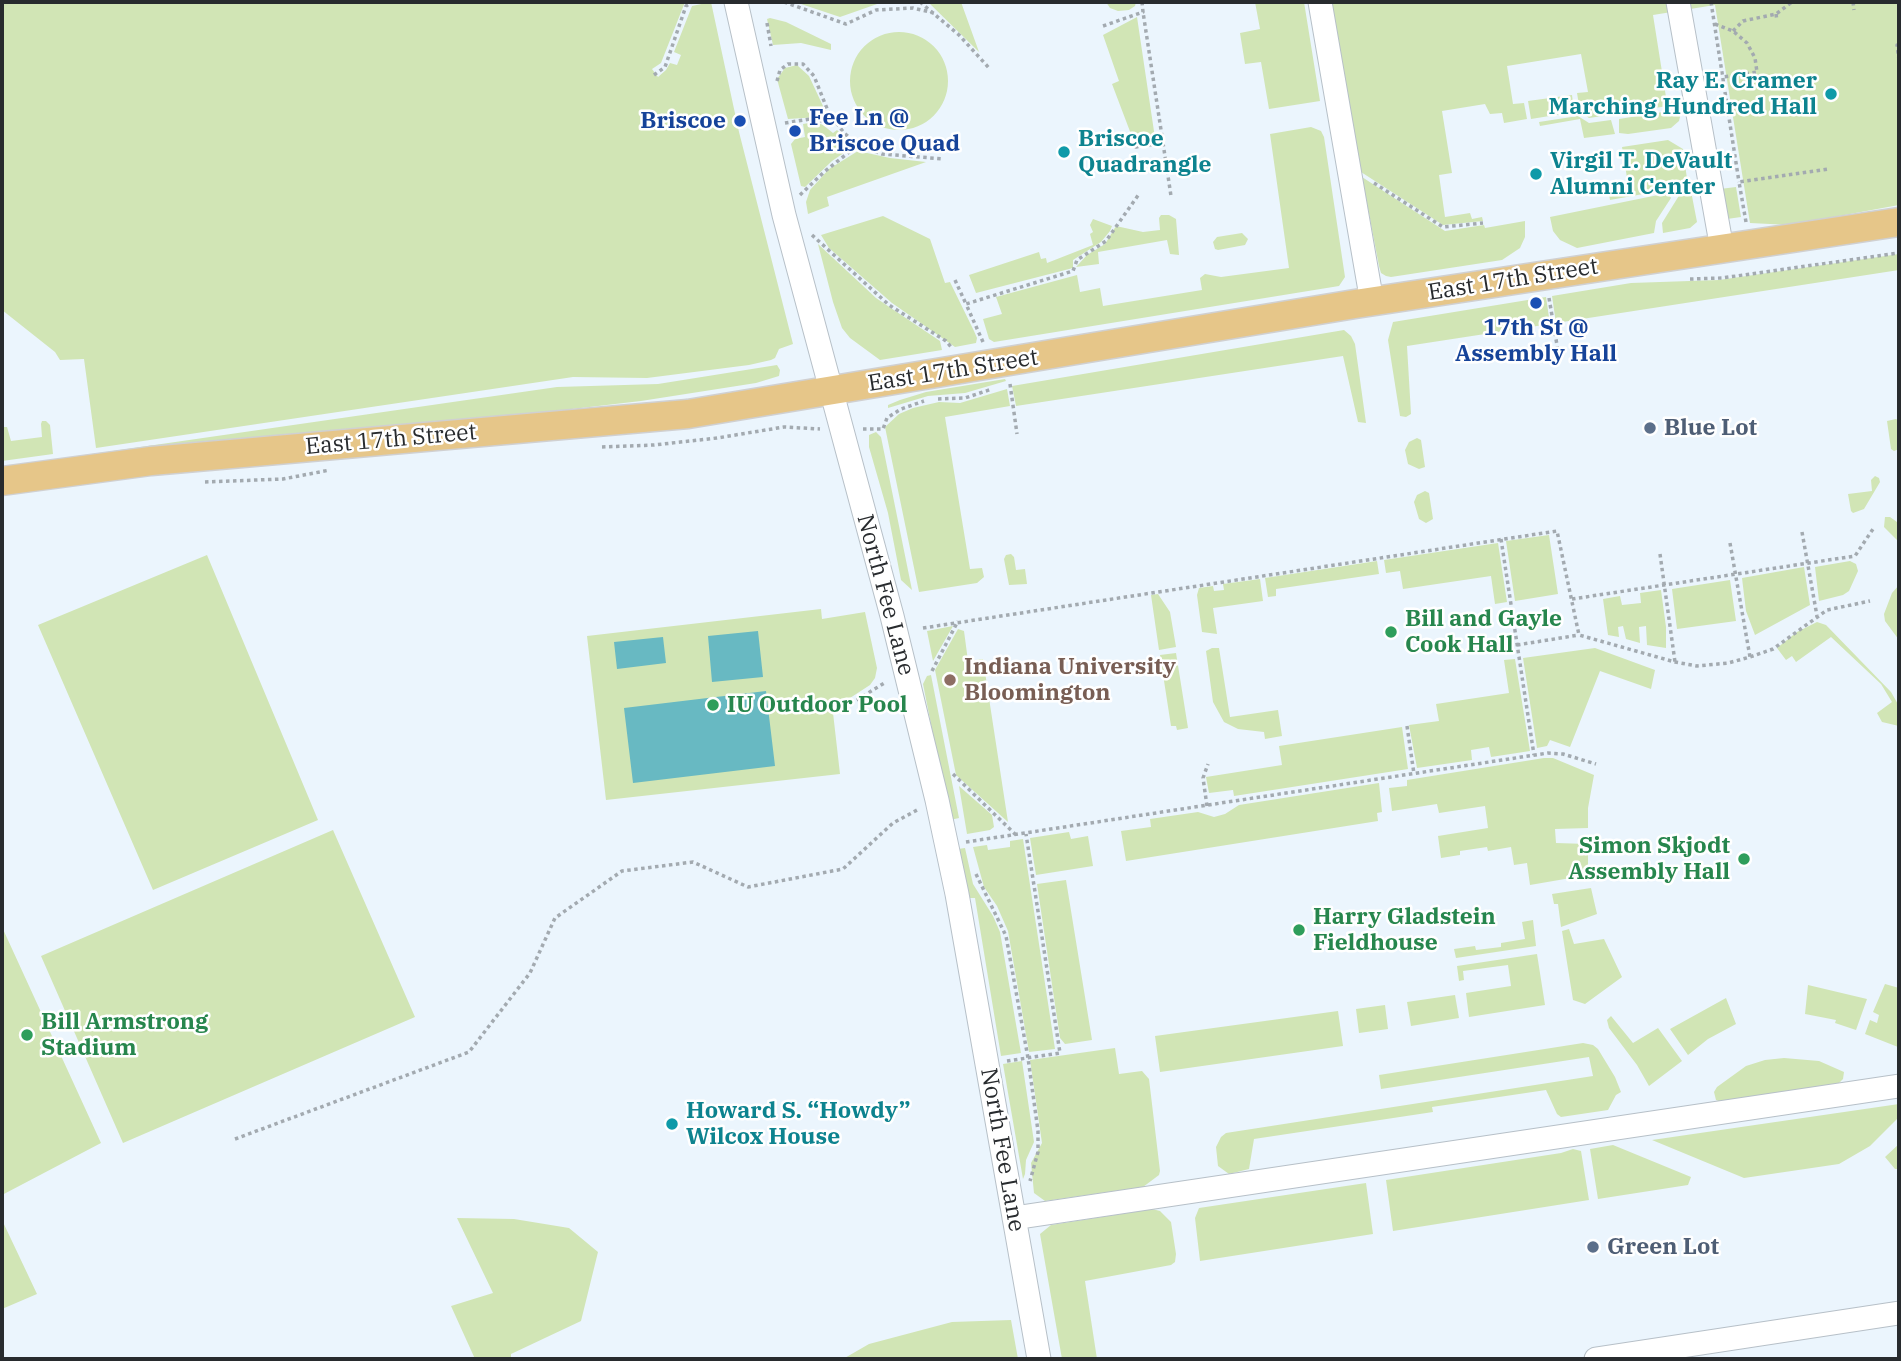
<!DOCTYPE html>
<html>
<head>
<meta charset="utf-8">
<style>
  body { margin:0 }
  #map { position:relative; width:1901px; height:1361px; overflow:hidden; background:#ebf5fd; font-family:"IBM Plex Serif",serif }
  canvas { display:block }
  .frame { position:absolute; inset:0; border:4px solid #282b2e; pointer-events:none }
</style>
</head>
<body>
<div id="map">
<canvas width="1901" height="1361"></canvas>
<div class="frame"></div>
</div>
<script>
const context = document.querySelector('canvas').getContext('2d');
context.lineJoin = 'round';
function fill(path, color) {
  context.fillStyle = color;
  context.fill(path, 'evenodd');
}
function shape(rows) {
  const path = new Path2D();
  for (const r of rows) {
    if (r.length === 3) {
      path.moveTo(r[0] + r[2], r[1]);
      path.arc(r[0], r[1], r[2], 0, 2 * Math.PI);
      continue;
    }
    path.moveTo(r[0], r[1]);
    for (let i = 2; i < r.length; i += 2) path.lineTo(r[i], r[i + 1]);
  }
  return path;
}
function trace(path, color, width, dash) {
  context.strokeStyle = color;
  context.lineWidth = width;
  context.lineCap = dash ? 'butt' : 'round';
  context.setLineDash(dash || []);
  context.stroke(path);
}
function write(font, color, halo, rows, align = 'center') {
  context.font = font + ' "IBM Plex Serif",serif';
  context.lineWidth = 5;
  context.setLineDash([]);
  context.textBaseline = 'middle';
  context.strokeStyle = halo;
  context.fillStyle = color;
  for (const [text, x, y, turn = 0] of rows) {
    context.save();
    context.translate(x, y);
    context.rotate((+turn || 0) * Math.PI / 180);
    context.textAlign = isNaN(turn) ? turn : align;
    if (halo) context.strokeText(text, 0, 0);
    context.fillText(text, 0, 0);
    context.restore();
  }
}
fill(shape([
  [2,2,685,2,661,63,652,69,658,77,666,70,670,63,677,65,681,55,674,52,692,6,711,2,739,132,793,344,779,349,775,358,771,360,749,365,647,378,573,377,96,448,84,359,60,360,55,352,2,310],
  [795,2,890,2,880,3,840,17],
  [928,2,961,2,979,52],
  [1106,2,1136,2,1135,6,1129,10,1118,11,1110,8],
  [1255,2,1304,2,1320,101,1269,109,1261,62,1245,64,1240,33,1260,29],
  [1331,2,1899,2,1899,205,1790,225,1750,223,1715,5,1653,15,1666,97,1680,96,1681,104,1589,118,1580,111,1577,93,1588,92,1581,54,1507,66,1513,104,1524,103,1527,119,1504,123,1502,113,1490,114,1485,104,1442,111,1452,173,1439,175,1445,217,1470,213,1472,219,1482,217,1483,221,1443,225,1361,172],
  [1137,17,1155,138,1134,142,1112,84,1119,81,1103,35],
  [770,18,786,22,831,44,831,50,801,43,773,45,767,19],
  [899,81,49],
  [797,65,809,76,830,121,819,117,788,119,777,79,785,68],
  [1572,95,1574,112,1531,119,1528,101],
  [1682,109,1679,121,1671,128,1628,134,1619,133,1619,119],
  [1578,116,1589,123,1611,120,1615,134,1584,138,1580,119,1540,126,1539,122],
  [815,122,823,125,833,133,837,130,854,146,832,161,805,187,801,186,791,144,795,139,805,137,803,124],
  [1311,127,1321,131,1324,137,1345,277,1339,286,994,342,989,339,983,319,1002,314,996,297,1077,275,1080,292,1100,288,1103,306,1202,290,1200,278,1205,274,1221,277,1289,268,1270,134],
  [1668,140,1683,149,1687,179,1671,189,1610,200,1609,194,1629,190,1622,147],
  [858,151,890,158,926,162,827,197,829,206,808,214,806,202,810,190,829,169],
  [1362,177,1445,231,1484,225,1485,228,1525,221,1525,237,1520,248,1502,260,1391,277,1386,276,1381,273,1379,266],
  [1736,187,1741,217,1727,219,1720,189],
  [1688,190,1691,191,1697,222,1690,228,1663,233,1662,223,1680,194],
  [1668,193,1671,198,1656,221,1654,233,1577,248,1560,240,1553,231,1550,217],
  [1161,215,1169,215,1176,219,1179,255,1170,254,1167,240,1098,252,1099,264,1076,267,1087,255,1105,244,1116,226,1143,232,1160,230,1159,218],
  [883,216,930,239,945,283,950,282,974,331,977,338,976,343,955,347,892,303,829,248,821,235],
  [1093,219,1112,226,1110,231,1101,242,1073,260,1073,268,976,293,969,275,1039,252,1041,259,1046,258,1047,263,1093,245,1090,234,1093,232,1090,225],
  [1242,233,1248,239,1245,245,1218,250,1215,249,1213,242,1217,237],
  [818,244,876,298,940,341,942,350,880,360,850,338,842,328,833,302],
  [1899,254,1899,270,1556,323,1552,296,1631,283,1719,280],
  [1546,297,1550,324,1407,346,1411,414,1406,417,1400,416,1388,340,1393,322],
  [1344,330,1351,336,1355,344,1366,423,1358,422,1343,356,1016,406,1012,386],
  [777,365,780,370,779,376,756,383,641,401,486,419,255,437,81,460,78,456,557,387,658,384],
  [1005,379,1006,381,965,393,928,396,888,408,888,405,900,400,926,392],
  [1007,389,1010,406,945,417,970,569,982,568,984,577,977,583,919,592,885,427,899,414,913,408,939,402,960,403],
  [1896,419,1899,421,1899,449,1894,451,1891,449,1887,421],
  [42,421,46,421,50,425,53,454,2,461,2,427,7,427,11,441,42,437,41,424],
  [876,432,881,437,912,590,901,580,888,513,869,447,869,435],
  [1417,438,1421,440,1425,467,1419,469,1408,464,1405,450,1409,442],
  [1875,476,1879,478,1880,482,1864,509,1853,513,1851,511,1848,494,1872,491,1871,480],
  [1425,491,1429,493,1433,519,1426,523,1419,519,1414,502,1417,495],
  [1885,517,1890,517,1897,522,1899,520,1899,542,1884,527],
  [1549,535,1558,594,1515,601,1506,541],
  [1498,543,1507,602,1495,604,1491,576,1403,589,1400,571,1386,573,1384,560],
  [1011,554,1014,557,1016,570,1025,569,1027,584,1009,585,1004,559,1006,555],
  [207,555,318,820,153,890,38,625],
  [1377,561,1379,574,1276,589,1276,596,1268,597,1265,578],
  [1850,561,1856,564,1858,571,1849,591,1843,595,1819,601,1815,567],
  [1804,567,1810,605,1755,635,1746,611,1742,578],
  [1260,579,1263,601,1213,608,1217,634,1202,632,1197,595,1199,588,1213,586,1214,591,1224,590,1223,584],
  [1730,580,1736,621,1677,629,1672,589],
  [1899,585,1899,640,1885,621,1884,614,1892,593],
  [1661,590,1666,627,1666,648,1647,645,1646,626,1639,627,1640,643,1626,639,1623,626,1618,627,1619,637,1608,635,1603,599,1620,596,1622,605,1641,603,1640,593],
  [1158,594,1170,612,1176,647,1159,650,1151,595],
  [821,609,822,619,865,612,877,668,875,678,870,685,850,698,832,704,840,774,606,800,587,636],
  [1817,622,1826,625,1891,692,1899,706,1899,726,1882,722,1877,713,1892,702,1881,684,1831,637,1796,662,1792,656,1786,660,1777,648,1797,632],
  [953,626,933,661,927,631],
  [958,629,964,631,968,661,983,659,1008,822,956,775,935,670],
  [1212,648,1219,648,1230,717,1278,710,1282,736,1265,739,1264,732,1238,729,1224,722,1213,702,1206,651],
  [1595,648,1655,670,1651,689,1600,671,1570,747,1550,740,1547,746,1537,748,1523,658],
  [1176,653,1188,728,1177,730,1176,726,1171,726,1160,655],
  [1515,659,1530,751,1491,757,1489,747,1471,750,1472,760,1417,768,1409,725,1439,721,1436,704,1509,693,1504,660],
  [931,675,959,818,950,820,923,684,927,676],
  [1402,727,1408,769,1234,796,1233,790,1209,793,1206,777,1282,765,1279,746],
  [1544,758,1553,758,1594,775,1588,808,1588,828,1555,829,1556,843,1588,844,1588,875,1530,885,1527,863,1514,865,1511,847,1488,851,1487,847,1460,851,1460,855,1441,858,1438,836,1488,828,1485,806,1439,813,1437,804,1392,811,1389,788,1407,786,1407,780],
  [1379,783,1382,812,1377,813,1378,821,1126,861,1121,831,1151,827,1150,819,1198,812,1214,817,1225,814,1239,805],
  [959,786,992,815,994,827,990,830,967,834],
  [333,830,415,1017,123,1143,41,956],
  [1069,832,1071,839,1088,836,1093,866,1036,875,1030,838],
  [1023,839,1055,1049,1029,1052,1008,931,997,906,984,887,973,847,987,845,988,850,1010,847,1010,841],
  [965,848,973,884,993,916,1000,932,1021,1053,1001,1056,975,898,968,898,958,849],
  [1066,880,1092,1040,1065,1044,1060,1038,1037,884],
  [1591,888,1597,914,1561,927,1558,904,1554,904,1552,894],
  [1533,920,1536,946,1456,958,1454,949,1475,946,1476,950,1501,947,1501,943,1525,939,1522,922],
  [2,927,101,1143,2,1195],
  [1569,929,1574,944,1604,939,1622,977,1585,1004,1573,1000,1562,931],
  [1537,954,1545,1005,1469,1017,1466,993,1511,986,1508,965,1463,971,1464,980,1459,981,1457,966],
  [1885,984,1899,988,1898,1047,1865,1034,1870,1020,1877,1023,1879,1015,1873,1012],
  [1808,985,1867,999,1856,1030,1835,1023,1836,1020,1805,1014],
  [1455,995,1459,1018,1411,1026,1407,1002],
  [1726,998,1736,1024,1708,1039,1688,1055,1670,1029],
  [1385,1005,1388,1029,1359,1033,1356,1009],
  [1338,1011,1343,1046,1160,1072,1155,1036],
  [1611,1016,1633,1043,1658,1028,1682,1061,1649,1086,1637,1065,1609,1028,1607,1020],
  [1583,1043,1593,1045,1598,1049,1615,1077,1621,1092,1616,1095,1608,1110,1561,1117,1557,1114,1546,1090,1432,1107,1433,1112,1254,1139,1249,1169,1229,1174,1218,1166,1216,1147,1221,1137,1226,1133,1593,1076,1589,1057,1381,1089,1379,1075],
  [1115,1048,1119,1074,1142,1071,1149,1079,1160,1171,1159,1175,1143,1187,1045,1201,1034,1193,1031,1163,1042,1143,1030,1060],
  [1784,1058,1819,1061,1844,1072,1843,1079,1838,1084,1721,1102,1716,1100,1714,1092,1717,1087,1746,1066,1765,1060],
  [1022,1061,1034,1142,1026,1160,1025,1174,1023,1179,1003,1064],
  [1899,1104,1899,1117,1870,1146,1839,1164,1744,1178,1652,1140],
  [1899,1144,1899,1169,1895,1169,1885,1157],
  [1613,1145,1691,1177,1688,1185,1598,1199,1590,1149],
  [1573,1149,1581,1151,1589,1200,1393,1231,1386,1180,1561,1153],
  [1366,1183,1373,1234,1200,1261,1195,1218,1199,1208],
  [1152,1209,1160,1211,1171,1222,1176,1254,1175,1262,1171,1265,1085,1281,1097,1359,1062,1359,1040,1234,1051,1225],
  [457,1218,514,1219,569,1228,598,1252,581,1321,511,1354,511,1359,475,1359,451,1306,493,1293],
  [2,1220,37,1294,2,1309],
  [1011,1320,1018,1359,843,1359,869,1344,952,1322]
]), '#d1e5b5');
fill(shape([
  [758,631,763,677,712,682,708,636],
  [663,637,666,663,617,669,614,642],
  [766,691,775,766,633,783,624,708]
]), '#68b9c2');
const minor = shape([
  [736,2,784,215,892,616,937,800,957,894,1039,1359],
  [1320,2,1372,302],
  [1678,2,1722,249],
  [1014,1218,1899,1086],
  [1596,1359,1899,1313]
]);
const major = shape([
  [2,481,151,461,688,414,1355,304,1899,222]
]);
trace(minor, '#b7c0c8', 25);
trace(major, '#d0d0d1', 31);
trace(shape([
  [784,2,846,24,876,10,913,8,934,13],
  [920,2,959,35,989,68],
  [1711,2,1739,182],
  [1853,2,1854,10],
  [1776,14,1777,21],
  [767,23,771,46],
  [1715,24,1733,31,1747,43,1755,58,1757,72,1723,77],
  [1103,26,1143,12,1142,2],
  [1733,31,1743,21,1776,14,1792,2],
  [1899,45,1897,45,1899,60],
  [654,75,665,67,686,6,692,2],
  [777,81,780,70,788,64,803,64,814,76,828,111,844,133,858,145,882,154,944,159],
  [785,123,810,119,837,123],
  [1129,143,1136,147,1163,143,1143,12],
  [1163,143,1171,196],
  [1374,183,1443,227,1483,223],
  [800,195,824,172,858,145],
  [1746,222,1739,182,1829,169],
  [812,235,889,305,946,341,952,348],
  [1690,279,1722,278,1899,253],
  [955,280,966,304],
  [1549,298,1558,351],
  [983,342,966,304,1073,271,1077,260,1106,241,1139,194],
  [1010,384,1017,434],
  [938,399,965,398,992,389],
  [863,429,883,429,887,418,901,409,924,401],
  [602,447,654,445,717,438,784,427,820,429],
  [205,482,283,479,330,470],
  [1802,532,1817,616],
  [1501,539,1534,755],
  [1730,543,1750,657],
  [1660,554,1675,662],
  [1572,599,1855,556,1873,529],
  [923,628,1557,531,1579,635,1675,662,1697,666,1728,663,1750,657,1773,649,1827,610,1870,601],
  [1517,645,1579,635],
  [932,671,958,621],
  [830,708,855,701,886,682],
  [1407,726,1414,774],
  [953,774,1016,835],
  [1207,806,1203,778,1208,764],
  [966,842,1548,753,1563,754,1596,764],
  [976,874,1006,936,1028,1058,1038,1131,1038,1152,1030,1181],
  [1007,1061,1060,1053,1026,834],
  [235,1139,469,1052,530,973,555,918,622,871,693,862,748,887,843,869,893,823,919,809]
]), '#a3aab0', 3.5, [3.5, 3.5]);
trace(minor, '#fff', 23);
trace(major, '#e6c689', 28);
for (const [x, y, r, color] of [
  [1831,94,7,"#0f9aa8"],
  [740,121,7,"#1a4fb4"],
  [795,131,7,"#1a4fb4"],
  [1064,152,7,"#0f9aa8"],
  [1536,174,7,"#0f9aa8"],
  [1536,303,7,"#1a4fb4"],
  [1650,428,7,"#5c6f8a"],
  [1391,632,7,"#2e9e5b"],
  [950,680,7,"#8d6e63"],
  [713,705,7,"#2e9e5b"],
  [1744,859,7,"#2e9e5b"],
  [1299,930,7,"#2e9e5b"],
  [27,1035,7,"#2e9e5b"],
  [672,1124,7,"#0f9aa8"],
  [1593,1247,7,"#5c6f8a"]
]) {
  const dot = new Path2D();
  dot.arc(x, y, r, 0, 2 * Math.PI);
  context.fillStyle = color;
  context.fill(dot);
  trace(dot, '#fff', 2.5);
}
write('bold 23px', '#0d838f', '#fff', [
  ["Ray E. Cramer",1817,81,"right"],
  ["Marching Hundred Hall",1817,107,"right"],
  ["Briscoe",1078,139],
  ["Quadrangle",1078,165],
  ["Virgil T. DeVault",1550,161],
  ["Alumni Center",1550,187],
  ["Howard S. “Howdy”",686,1111],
  ["Wilcox House",686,1137]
], 'left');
write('bold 23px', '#164399', '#fff', [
  ["Fee Ln @",809,118],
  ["Briscoe Quad",809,144],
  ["Briscoe",726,121,"right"],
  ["17th St @",1536,328,"center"],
  ["Assembly Hall",1536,354,"center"]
], 'left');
write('23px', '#282b2e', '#fff', [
  ["East 17th Street",1513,280,-9],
  ["East 17th Street",953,371,-9],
  ["East 17th Street",391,440,-5],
  ["North Fee Lane",885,595,75],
  ["North Fee Lane",1002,1150,80]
]);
write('bold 23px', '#4e5e75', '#fff', [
  ["Blue Lot",1664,428],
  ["Green Lot",1607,1247]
], 'left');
write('bold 23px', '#27864d', '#fff', [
  ["Bill and Gayle",1405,619],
  ["Cook Hall",1405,645],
  ["IU Outdoor Pool",727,705],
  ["Simon Skjodt",1730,846,"right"],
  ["Assembly Hall",1730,872,"right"],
  ["Harry Gladstein",1313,917],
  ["Fieldhouse",1313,943],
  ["Bill Armstrong",41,1022],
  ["Stadium",41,1048]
], 'left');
write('bold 23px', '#785e54', '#fff', [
  ["Indiana University",964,667],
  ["Bloomington",964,693]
], 'left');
</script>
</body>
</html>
